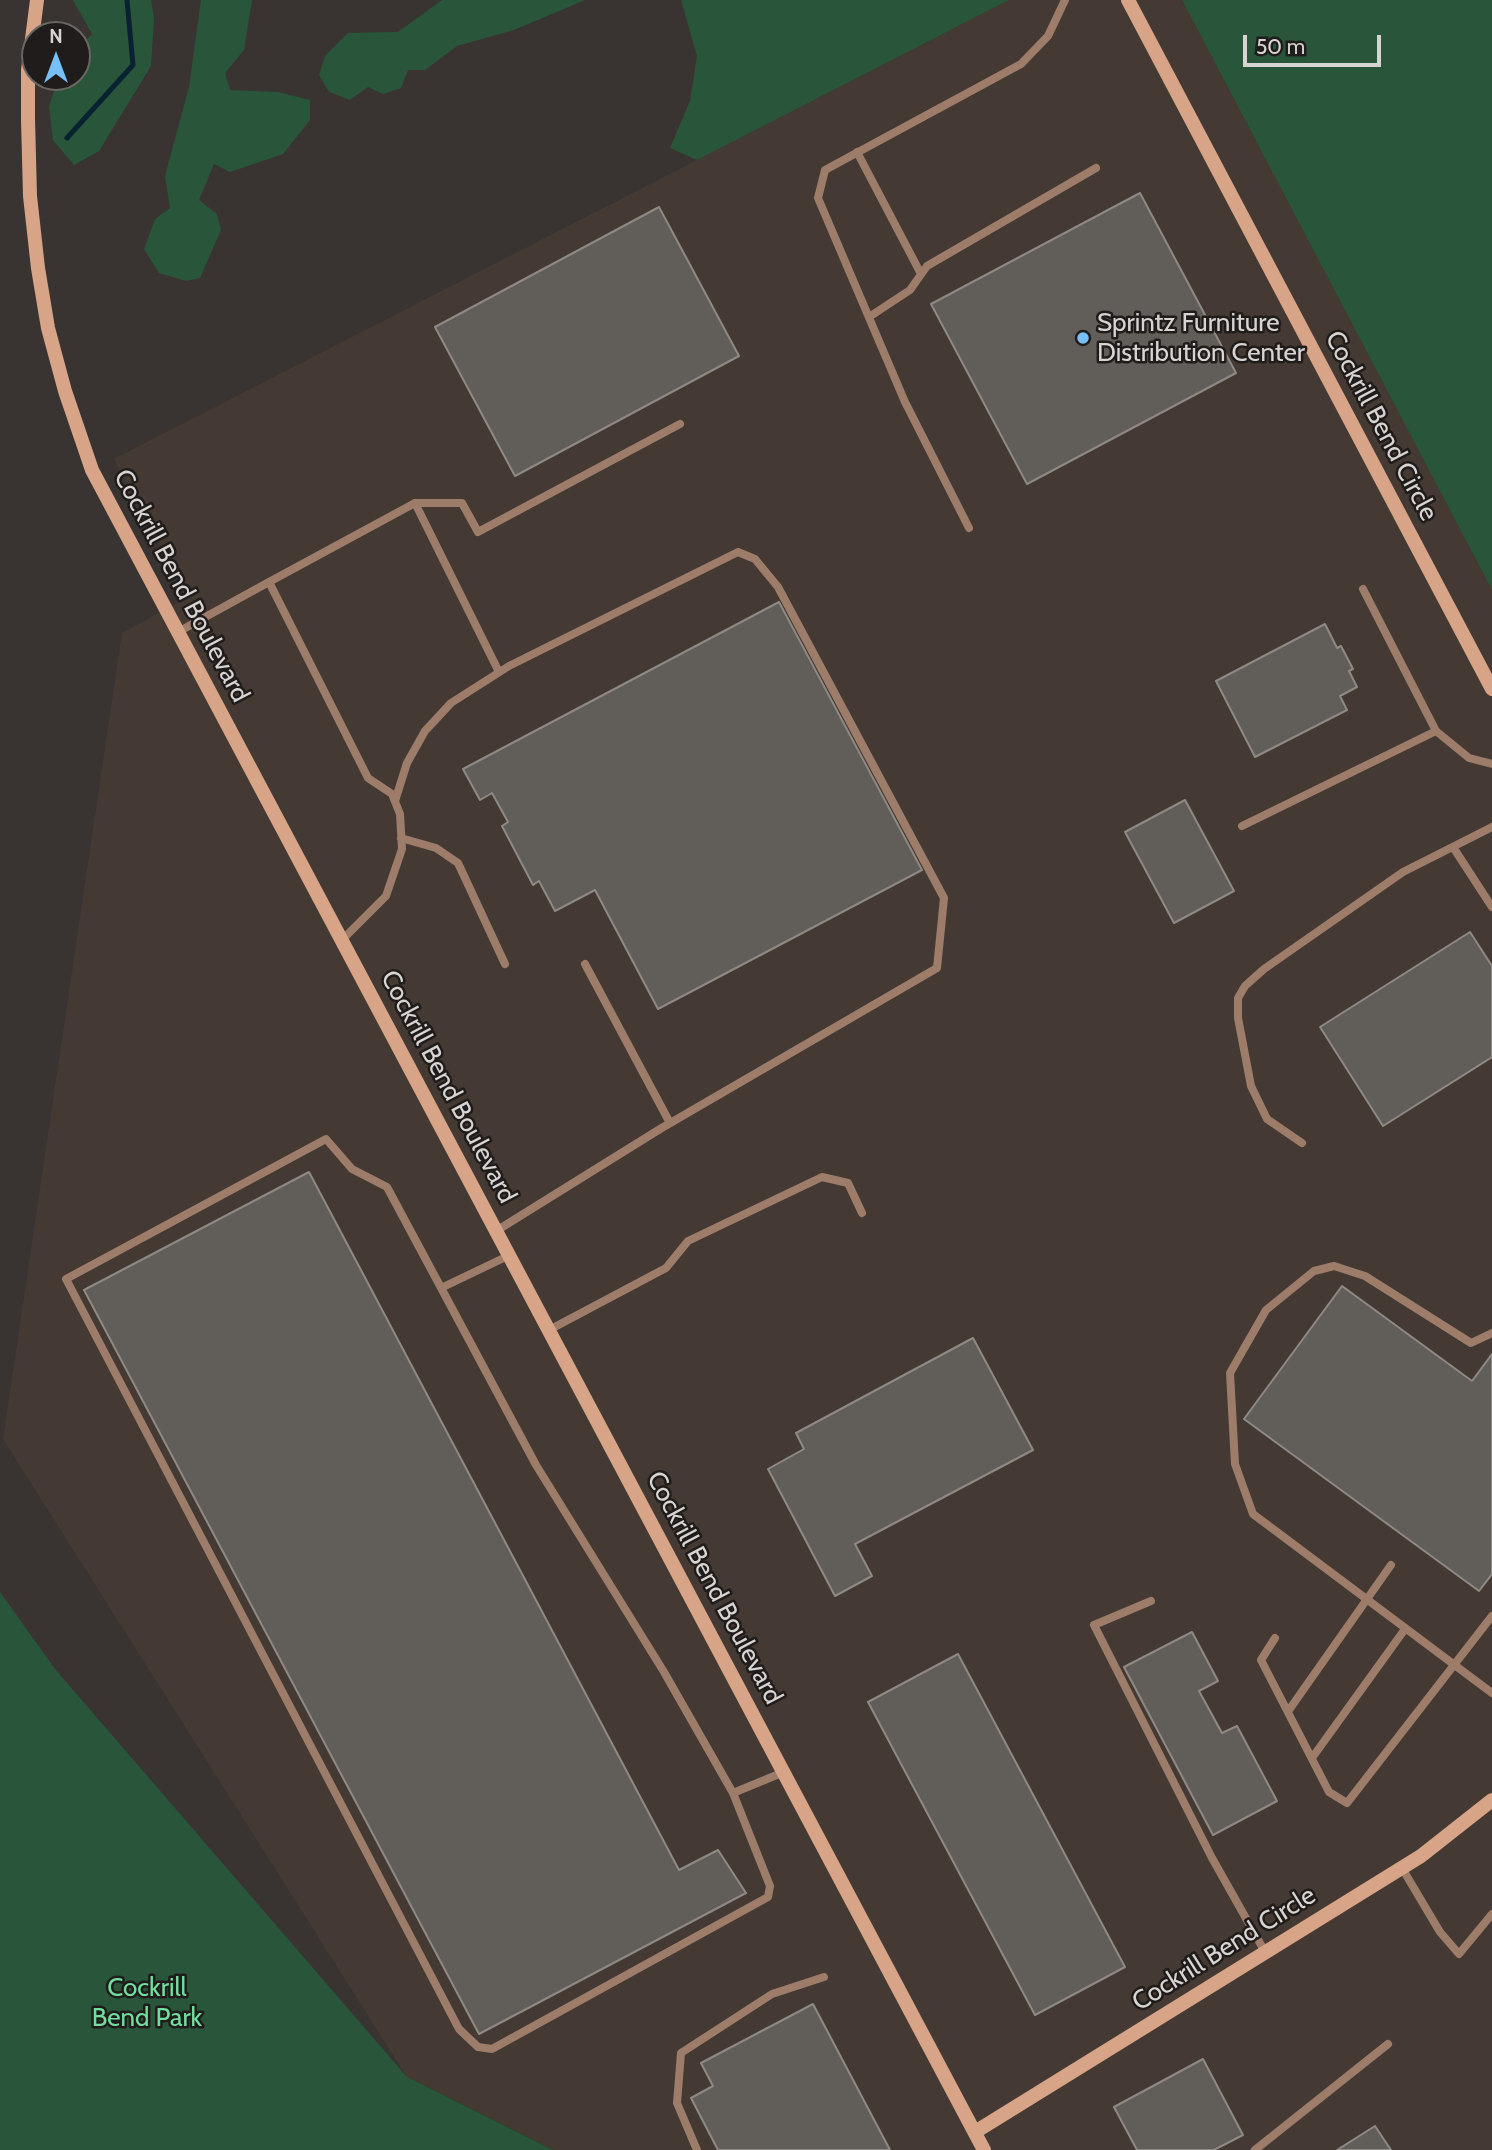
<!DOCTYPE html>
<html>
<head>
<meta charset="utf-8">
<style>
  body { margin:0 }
  #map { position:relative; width:1492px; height:2150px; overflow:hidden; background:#393431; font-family:Cabin,sans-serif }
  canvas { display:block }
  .north { position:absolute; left:21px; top:21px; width:70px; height:70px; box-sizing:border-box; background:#1f1c1b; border:2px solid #696664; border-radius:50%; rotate:0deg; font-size:19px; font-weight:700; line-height:28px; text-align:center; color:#d7d4d2 }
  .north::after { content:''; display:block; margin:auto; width:24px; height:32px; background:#77c0f7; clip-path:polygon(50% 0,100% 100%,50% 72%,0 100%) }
  .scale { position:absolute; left:1243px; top:35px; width:138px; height:32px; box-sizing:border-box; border:4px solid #d7d4d2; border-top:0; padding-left:9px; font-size:21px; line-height:24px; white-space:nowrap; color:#d7d4d2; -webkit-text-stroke:5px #1f1c1b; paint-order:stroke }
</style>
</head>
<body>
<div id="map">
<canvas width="1492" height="2150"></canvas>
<div class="north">N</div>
<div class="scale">50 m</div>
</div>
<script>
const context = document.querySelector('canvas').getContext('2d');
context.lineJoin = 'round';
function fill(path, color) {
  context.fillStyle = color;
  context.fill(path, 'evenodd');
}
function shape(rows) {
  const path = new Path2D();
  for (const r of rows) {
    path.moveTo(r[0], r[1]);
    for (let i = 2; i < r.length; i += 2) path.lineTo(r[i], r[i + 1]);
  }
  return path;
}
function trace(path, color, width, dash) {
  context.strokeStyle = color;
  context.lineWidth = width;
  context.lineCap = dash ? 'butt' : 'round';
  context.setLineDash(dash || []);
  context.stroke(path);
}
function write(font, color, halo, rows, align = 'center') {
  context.font = font + ' Cabin,sans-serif';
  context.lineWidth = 5;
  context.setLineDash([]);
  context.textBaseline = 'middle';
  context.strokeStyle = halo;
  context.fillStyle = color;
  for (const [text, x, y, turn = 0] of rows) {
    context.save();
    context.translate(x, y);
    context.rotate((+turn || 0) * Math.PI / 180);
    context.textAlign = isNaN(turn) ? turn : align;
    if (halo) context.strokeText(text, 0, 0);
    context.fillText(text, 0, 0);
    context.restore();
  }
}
fill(shape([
  [1009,0,1182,0,1492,590,1492,2150,554,2150,407,2077,3,1439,122,633,188,597,114,459]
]), '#453a33');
fill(shape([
  [73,0,151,0,154,18,151,66,99,151,74,165,53,140,49,106,59,77,77,77,77,50,92,34],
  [201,0,252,0,244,50,225,73,230,90,278,92,310,100,310,120,283,154,230,172,214,164,199,200,217,214,221,230,200,278,186,281,159,273,144,249,155,219,170,208,165,176,189,87],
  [442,0,585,0,514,30,457,46,425,70,408,70,401,88,383,94,368,87,350,100,329,92,319,75,325,56,348,33,398,32],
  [681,0,1009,0,697,160,670,148,690,101,697,56],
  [1182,0,1492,0,1492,590],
  [0,1592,55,1669,407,2077,553,2150,0,2150]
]), '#29563b');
trace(shape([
  [67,138,133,65,127,0]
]), '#082232', 5);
const building = shape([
  [1140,193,1236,373,1027,484,931,304,1140,193],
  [659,207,739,356,515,476,435,327,659,207],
  [779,602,922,870,658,1009,595,890,555,911,539,881,533,885,502,826,508,822,492,793,480,800,463,769,779,602],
  [1325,624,1337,648,1341,646,1353,669,1349,671,1357,687,1340,696,1347,710,1255,757,1216,681,1325,624],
  [1185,800,1234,891,1174,923,1125,832,1185,800],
  [1470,932,1492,966,1492,1057,1383,1126,1320,1027,1470,932],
  [309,1172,679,1870,718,1850,746,1893,479,2034,84,1290,309,1172],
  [1342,1286,1472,1381,1492,1354,1492,1574,1479,1591,1244,1419,1342,1286],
  [973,1338,1033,1450,855,1544,872,1576,835,1596,768,1469,804,1449,796,1433,973,1338],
  [1192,1632,1218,1681,1199,1691,1222,1733,1237,1726,1277,1801,1213,1835,1124,1667,1192,1632],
  [958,1654,1125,1967,1035,2015,868,1702,958,1654],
  [813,2004,890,2150,718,2150,691,2098,713,2086,701,2063,813,2004],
  [1203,2059,1243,2135,1214,2150,1137,2150,1114,2107,1203,2059],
  [1375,2126,1391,2150,1337,2150,1375,2126]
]);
fill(building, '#615d58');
trace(building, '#8e8985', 2);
trace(shape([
  [857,152,921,274],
  [869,317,910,290,927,266,1096,168],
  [415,503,462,503,478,532,680,424],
  [969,528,905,402,818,198,825,170,1021,64,1048,36,1065,0],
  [269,582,415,503,499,672],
  [1363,589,1436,731,1469,758,1492,764],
  [178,632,269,582,368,778,392,794,400,814,402,849,386,896,342,940],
  [395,801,407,763,425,731,451,703,509,666,738,552,755,559,778,587,944,898,937,968,660,1129,496,1231],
  [1242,826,1436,731],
  [401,838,436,848,458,863,505,964],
  [1453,847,1492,907],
  [585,964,670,1123],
  [1302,1143,1267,1119,1251,1086,1238,1018,1238,998,1245,986,1264,969,1403,872,1492,827],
  [441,1288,510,1255],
  [549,1330,666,1268,688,1241,822,1177,848,1183,862,1213],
  [1492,1333,1471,1343,1365,1276,1334,1266,1314,1271,1266,1310,1230,1373,1235,1464,1253,1514,1492,1693],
  [1151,1601,1094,1625,1212,1858,1265,1952],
  [1275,1638,1261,1660,1329,1792,1347,1803,1492,1616],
  [1289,1710,1391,1565],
  [1312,1758,1405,1629],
  [733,1793,664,1672,536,1465,387,1187,352,1169,326,1139,66,1279,459,2029,478,2047,492,2049,768,1897,770,1886,733,1793,784,1772],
  [1402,1868,1440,1932,1459,1954,1492,1914],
  [697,2150,677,2103,681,2053,772,1994,824,1977],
  [1255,2150,1388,2044]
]), '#9e7c6a', 8);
trace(shape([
  [37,0,28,70,28,119,30,196,38,268,48,328,65,391,92,470,984,2150],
  [1128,0,1492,689],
  [975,2132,1421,1856,1492,1800]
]), '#d8a487', 14);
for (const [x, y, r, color] of [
  [1083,338,7,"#77c0f7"]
]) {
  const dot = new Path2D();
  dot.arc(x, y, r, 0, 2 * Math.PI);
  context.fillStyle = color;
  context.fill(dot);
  trace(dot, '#1f1c1b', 2.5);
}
write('26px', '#d7d4d2', '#1f1c1b', [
  ["Sprintz Furniture",1097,323],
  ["Distribution Center",1097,353]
], 'left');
write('26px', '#d7d4d2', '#1f1c1b', [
  ["Cockrill Bend Circle",1381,426,62],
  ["Cockrill Bend Boulevard",181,586,62],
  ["Cockrill Bend Boulevard",448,1087,62],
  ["Cockrill Bend Boulevard",714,1588,62],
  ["Cockrill Bend Circle",1224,1949,-32]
]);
write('26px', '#71df9d', '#1f1c1b', [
  ["Cockrill",147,1988],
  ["Bend Park",147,2018]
]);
</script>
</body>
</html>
